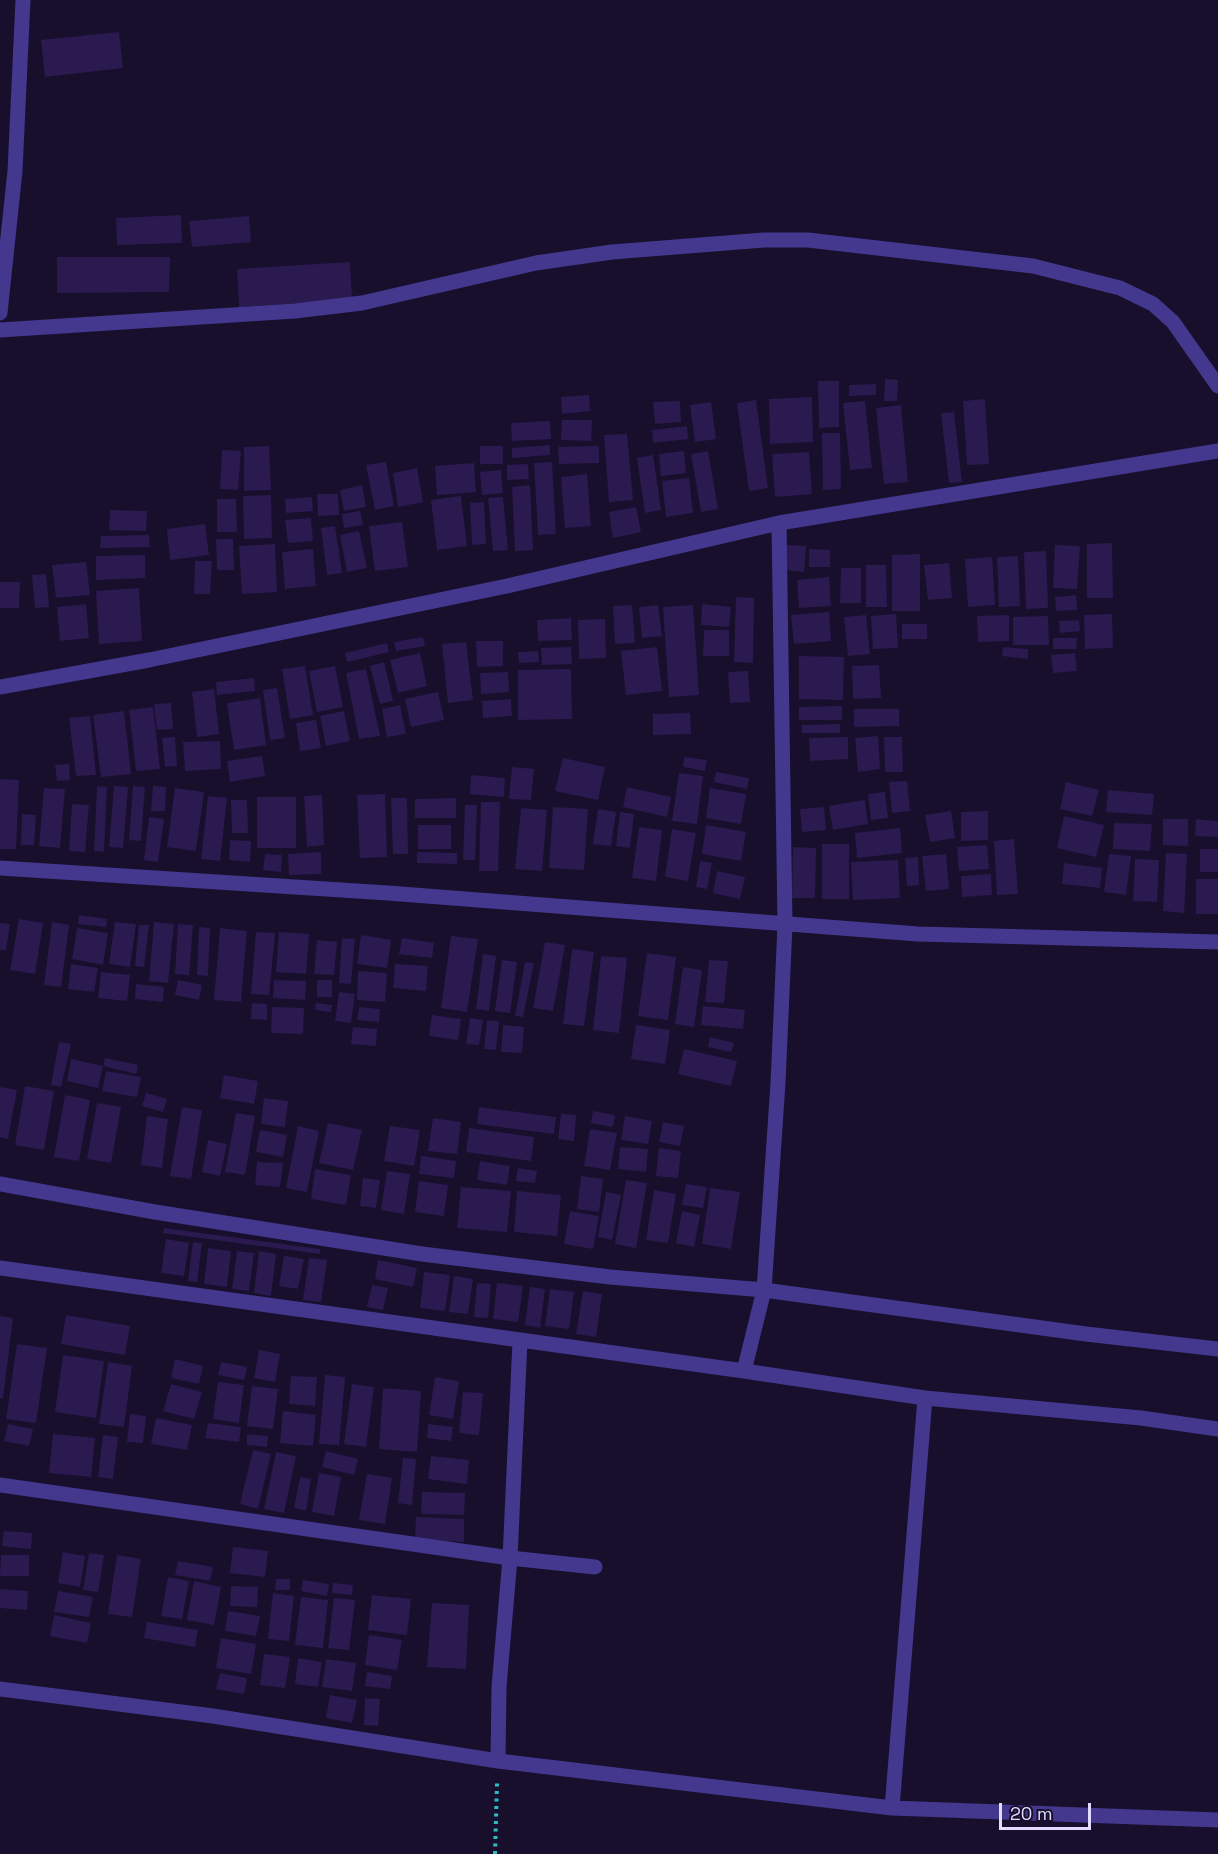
<!DOCTYPE html>
<html>
<head>
<meta charset="utf-8">
<style>
  body { margin:0 }
  #map { position:relative; width:1218px; height:1854px; overflow:hidden; background:#170f2c; font-family:"Space Grotesk",sans-serif }
  canvas { display:block }
  .scale { position:absolute; left:999px; top:1803px; width:92px; height:27px; box-sizing:border-box; border:3px solid #e2dbff; border-top:0; padding-left:8px; font-size:18px; line-height:21px; white-space:nowrap; color:#e2dbff; -webkit-text-stroke:4px #170f2c; paint-order:stroke }
</style>
</head>
<body>
<div id="map">
<canvas width="1218" height="1854"></canvas>
<div class="scale">20 m</div>
</div>
<script>
const context = document.querySelector('canvas').getContext('2d');
context.lineJoin = 'round';
function fill(path, color) {
  context.fillStyle = color;
  context.fill(path, 'evenodd');
}
function shape(rows) {
  const path = new Path2D();
  for (const r of rows) {
    path.moveTo(r[0], r[1]);
    for (let i = 2; i < r.length; i += 2) path.lineTo(r[i], r[i + 1]);
  }
  return path;
}
function trace(path, color, width, dash) {
  context.strokeStyle = color;
  context.lineWidth = width;
  context.lineCap = dash ? 'butt' : 'round';
  context.setLineDash(dash || []);
  context.stroke(path);
}
fill(shape([
  [119,32,123,68,45,77,41,40],
  [181,215,182,243,117,245,116,218],
  [249,216,251,242,192,247,189,221],
  [57,257,170,257,169,292,57,293],
  [350,262,352,300,239,307,237,269],
  [885,379,898,380,897,401,884,401],
  [818,381,839,381,839,427,819,428],
  [876,384,876,395,849,396,849,385],
  [589,395,590,411,562,414,561,397],
  [812,397,813,442,770,444,769,399],
  [985,399,989,464,967,465,963,401],
  [756,400,768,488,749,491,737,403],
  [680,401,681,422,655,424,653,402],
  [865,401,872,468,850,470,843,403],
  [711,402,716,439,695,442,690,405],
  [901,405,908,482,884,484,876,408],
  [954,412,962,482,949,483,941,413],
  [562,420,592,420,591,441,561,440],
  [550,421,551,439,512,441,511,423],
  [687,426,688,439,653,443,652,430],
  [822,433,840,433,841,489,823,490],
  [627,434,633,500,609,502,604,435],
  [550,445,550,455,512,458,512,448],
  [269,446,271,490,244,491,244,447],
  [480,446,503,446,503,464,480,464],
  [599,446,599,463,559,464,558,447],
  [222,450,241,451,238,490,220,489],
  [684,451,686,473,661,476,659,454],
  [708,451,718,509,701,512,691,454],
  [809,452,812,494,775,497,772,454],
  [653,455,661,510,645,513,637,458],
  [386,462,394,506,375,510,366,465],
  [552,462,556,534,538,535,534,463],
  [474,463,476,492,437,495,435,466],
  [528,464,529,479,507,480,507,465],
  [417,468,423,502,398,507,393,473],
  [501,470,503,493,482,495,480,472],
  [587,474,591,526,565,528,561,477],
  [689,478,693,513,666,517,662,481],
  [362,485,366,507,344,511,340,490],
  [530,485,533,550,515,551,512,487],
  [317,494,338,494,339,515,318,516],
  [271,495,272,538,244,539,243,496],
  [461,496,467,546,437,550,431,500],
  [312,497,313,511,286,513,285,499],
  [503,497,508,550,493,551,488,498],
  [217,499,236,499,237,532,217,532],
  [484,502,486,544,472,545,470,503],
  [636,507,641,532,613,538,609,512],
  [110,510,147,511,146,531,109,530],
  [360,511,363,525,344,528,342,514],
  [311,518,313,541,288,543,285,520],
  [402,522,408,567,375,571,369,526],
  [205,524,209,555,170,560,167,529],
  [335,526,342,573,327,575,321,528],
  [359,531,367,568,347,572,340,535],
  [149,535,150,547,100,548,101,536],
  [216,539,233,539,234,570,217,570],
  [1112,543,1113,598,1087,598,1087,544],
  [275,544,277,592,242,594,239,546],
  [786,545,806,546,804,572,784,570],
  [1055,545,1080,546,1077,589,1053,588],
  [313,549,316,586,285,589,282,552],
  [809,549,830,550,830,567,809,567],
  [1046,551,1048,608,1026,609,1024,552],
  [920,554,920,611,892,611,892,555],
  [145,555,145,578,96,580,96,556],
  [1018,556,1020,606,999,607,997,557],
  [992,557,995,605,968,607,965,559],
  [195,561,212,561,210,594,194,594],
  [86,562,90,595,56,598,52,565],
  [949,563,952,598,928,600,924,565],
  [866,565,886,565,887,607,866,607],
  [841,568,861,568,861,603,840,603],
  [46,574,49,607,35,608,32,575],
  [829,577,831,606,799,608,797,580],
  [0,582,20,582,19,608,0,608],
  [139,588,142,641,99,644,96,591],
  [1076,595,1077,610,1056,611,1055,597],
  [736,597,754,598,753,663,734,662],
  [86,604,89,638,60,641,57,607],
  [702,604,731,607,729,627,701,625],
  [632,605,635,643,615,644,613,606],
  [658,605,662,636,642,638,639,607],
  [693,605,699,695,669,697,663,607],
  [829,612,831,641,794,644,791,615],
  [896,614,898,648,873,649,871,616],
  [1112,614,1113,648,1085,649,1084,615],
  [866,615,870,654,848,656,844,617],
  [1009,615,1009,641,978,642,977,616],
  [1048,616,1049,645,1013,645,1013,617],
  [571,618,572,640,538,641,537,620],
  [605,619,606,658,579,659,578,620],
  [1079,620,1080,631,1060,633,1059,621],
  [902,624,927,624,927,639,902,639],
  [704,630,729,630,729,656,703,656],
  [423,637,425,646,396,651,394,642],
  [1053,638,1077,638,1076,649,1053,649],
  [476,641,503,641,503,666,477,667],
  [466,642,473,700,448,703,442,644],
  [387,643,389,652,347,662,345,653],
  [571,647,572,664,542,665,541,648],
  [657,647,662,691,626,695,621,651],
  [1003,647,1028,649,1028,659,1002,656],
  [538,651,539,662,519,663,518,652],
  [420,653,427,686,398,693,390,660],
  [1075,653,1077,671,1053,673,1051,655],
  [799,656,844,657,843,700,799,699],
  [384,662,393,701,380,704,370,666],
  [879,665,881,698,853,699,852,666],
  [305,666,313,715,290,719,282,669],
  [335,666,343,707,317,712,309,671],
  [366,669,380,736,359,739,346,673],
  [571,669,572,719,518,720,518,670],
  [748,671,750,702,730,703,728,672],
  [508,672,509,692,481,694,480,673],
  [254,678,255,691,217,695,216,682],
  [277,688,285,738,270,740,263,690],
  [214,689,219,734,197,737,192,692],
  [438,692,444,720,411,727,405,699],
  [260,698,266,745,234,750,227,703],
  [511,699,512,716,483,718,482,701],
  [171,703,173,729,157,730,154,704],
  [400,705,406,734,387,737,382,709],
  [842,706,842,720,799,720,799,707],
  [153,707,160,769,136,771,129,710],
  [854,709,899,709,899,726,854,727],
  [124,711,131,774,101,777,93,715],
  [344,711,350,741,326,746,320,716],
  [690,713,691,734,653,735,653,714],
  [90,716,96,775,76,776,69,718],
  [316,720,321,748,300,751,296,723],
  [840,724,840,733,802,733,802,725],
  [878,736,880,769,858,772,855,738],
  [175,737,177,766,165,767,162,738],
  [848,737,848,759,810,761,809,738],
  [884,737,902,737,903,772,885,772],
  [220,741,221,769,185,771,183,742],
  [262,756,265,776,230,782,227,761],
  [684,757,707,760,705,771,683,767],
  [563,758,605,767,598,800,555,791],
  [69,764,70,780,57,781,55,765],
  [512,767,534,769,531,800,509,799],
  [716,772,749,778,747,789,714,782],
  [679,773,703,776,697,824,672,821],
  [471,775,505,778,504,797,470,794],
  [0,779,19,780,16,849,0,849],
  [907,781,910,811,892,813,889,782],
  [1066,782,1099,790,1092,816,1060,809],
  [97,786,107,787,104,852,94,851],
  [114,786,128,787,123,848,109,847],
  [133,786,145,787,141,841,129,840],
  [153,786,166,787,165,811,151,811],
  [627,787,671,797,667,817,623,807],
  [44,788,65,789,60,848,39,846],
  [175,788,204,792,196,851,167,847],
  [710,788,746,794,741,824,706,818],
  [1108,790,1154,794,1152,815,1106,812],
  [885,792,888,818,871,820,868,794],
  [385,794,387,857,360,858,357,795],
  [322,795,324,845,307,847,304,796],
  [208,796,227,798,220,861,201,859],
  [257,797,296,797,296,848,257,848],
  [391,798,407,798,408,854,393,854],
  [456,798,456,818,415,818,415,799],
  [231,800,247,800,248,833,232,833],
  [865,800,868,824,833,830,829,806],
  [481,802,500,802,498,871,479,871],
  [72,804,89,805,85,852,69,851],
  [465,805,477,805,475,860,463,860],
  [553,807,588,809,584,870,549,868],
  [824,807,826,830,802,832,800,809],
  [521,808,547,810,542,871,515,869],
  [598,809,616,812,611,846,593,844],
  [951,811,955,838,930,842,925,815],
  [988,811,988,840,961,841,961,812],
  [620,812,634,814,630,848,616,846],
  [22,814,36,815,34,845,21,845],
  [1064,816,1104,825,1096,857,1057,848],
  [149,817,164,819,158,862,144,860],
  [1163,819,1188,819,1188,846,1163,845],
  [1196,819,1218,821,1218,837,1195,836],
  [1114,823,1152,824,1150,851,1113,849],
  [418,825,451,825,451,849,418,849],
  [706,825,746,832,741,861,702,854],
  [639,827,662,830,656,881,632,878],
  [900,828,902,853,857,858,855,833],
  [672,829,696,833,688,881,665,877],
  [1014,839,1018,894,997,895,994,841],
  [230,840,251,841,250,862,229,860],
  [822,844,849,844,849,899,822,899],
  [987,845,989,869,959,871,957,847],
  [793,847,816,848,815,898,792,898],
  [1200,849,1218,849,1218,872,1200,872],
  [321,852,321,874,289,875,288,854],
  [417,852,457,853,457,864,417,863],
  [1166,853,1187,854,1184,913,1163,911],
  [265,854,282,855,281,872,263,870],
  [946,854,949,889,926,891,922,856],
  [1109,854,1131,856,1126,895,1104,892],
  [918,857,919,885,907,886,905,858],
  [1135,859,1159,860,1157,902,1133,901],
  [898,860,900,898,853,900,851,862],
  [700,861,712,863,707,889,696,887],
  [1064,863,1102,868,1100,888,1062,884],
  [717,871,745,877,740,899,713,893],
  [991,874,992,895,962,897,961,876],
  [1196,879,1218,879,1218,914,1196,914],
  [79,915,107,919,106,927,78,924],
  [19,919,43,923,35,974,10,970],
  [52,922,69,925,61,987,44,985],
  [115,922,136,924,130,967,109,964],
  [154,922,174,924,168,983,149,981],
  [0,923,10,924,6,950,0,950],
  [178,924,193,925,189,975,175,974],
  [139,925,149,925,144,967,135,966],
  [199,927,210,928,208,976,197,975],
  [77,928,108,933,103,965,72,959],
  [220,928,247,931,241,1002,214,1000],
  [256,932,275,933,269,995,251,994],
  [279,932,309,934,306,974,276,972],
  [361,935,391,940,387,968,357,964],
  [451,936,478,939,467,1012,441,1008],
  [342,938,355,939,351,984,339,983],
  [402,938,434,943,432,958,399,954],
  [317,940,337,942,334,975,314,974],
  [545,942,565,945,553,1011,533,1008],
  [572,949,594,952,584,1026,563,1024],
  [647,953,676,957,668,1020,638,1016],
  [483,954,496,956,489,1011,476,1009],
  [601,956,627,958,619,1033,593,1030],
  [502,960,517,962,510,1013,495,1011],
  [709,960,728,961,724,1003,705,1002],
  [525,962,534,963,523,1017,515,1016],
  [71,964,98,968,94,992,68,989],
  [395,964,428,966,426,991,393,988],
  [683,967,702,970,694,1027,675,1024],
  [358,971,387,973,385,1002,357,1000],
  [101,972,130,975,127,1001,98,998],
  [178,980,202,985,199,1000,175,995],
  [274,980,306,981,305,1000,273,998],
  [317,980,332,980,332,997,317,997],
  [136,984,164,987,163,1002,135,999],
  [339,992,355,994,351,1023,335,1021],
  [252,1003,267,1004,267,1020,251,1019],
  [316,1003,332,1005,331,1012,315,1010],
  [703,1006,745,1010,743,1029,701,1025],
  [272,1007,304,1008,303,1034,271,1033],
  [359,1007,380,1009,379,1022,357,1020],
  [432,1015,461,1019,458,1040,429,1036],
  [470,1018,483,1020,479,1045,466,1044],
  [487,1020,499,1021,496,1050,484,1049],
  [503,1025,524,1027,522,1053,501,1052],
  [636,1025,670,1030,665,1064,631,1059],
  [353,1027,377,1029,376,1046,351,1044],
  [710,1037,734,1043,731,1052,708,1047],
  [59,1042,71,1044,61,1087,51,1085],
  [684,1049,737,1061,731,1086,678,1074],
  [105,1058,138,1065,136,1074,103,1066],
  [71,1059,103,1066,98,1088,67,1081],
  [106,1071,141,1077,137,1097,102,1091],
  [224,1075,258,1081,254,1104,220,1098],
  [25,1086,54,1091,44,1150,15,1145],
  [0,1087,17,1090,8,1139,0,1137],
  [146,1093,167,1099,163,1112,142,1106],
  [65,1095,90,1100,79,1161,54,1157],
  [264,1098,288,1101,285,1127,261,1124],
  [97,1103,121,1107,111,1163,87,1159],
  [182,1107,202,1110,191,1179,170,1176],
  [479,1107,556,1117,554,1134,477,1124],
  [593,1111,615,1115,613,1127,591,1123],
  [236,1113,255,1116,245,1175,225,1172],
  [561,1114,576,1115,574,1141,558,1139],
  [147,1116,168,1119,162,1168,141,1165],
  [625,1116,652,1121,648,1144,621,1140],
  [433,1118,461,1122,457,1154,428,1151],
  [663,1122,684,1126,680,1146,659,1142],
  [328,1123,362,1130,353,1170,319,1163],
  [298,1126,319,1131,307,1192,286,1188],
  [390,1126,420,1130,414,1166,384,1161],
  [469,1128,534,1137,531,1161,466,1152],
  [590,1129,617,1133,610,1170,584,1166],
  [260,1130,287,1135,283,1157,256,1152],
  [208,1140,227,1144,220,1176,202,1172],
  [620,1147,648,1149,646,1172,618,1169],
  [659,1148,681,1151,678,1178,656,1176],
  [421,1156,456,1161,454,1178,419,1174],
  [480,1161,510,1166,507,1185,477,1180],
  [257,1162,283,1163,280,1187,255,1185],
  [518,1168,537,1171,535,1183,516,1181],
  [315,1169,351,1175,346,1205,311,1199],
  [387,1171,410,1174,404,1214,381,1210],
  [581,1176,603,1179,599,1212,577,1209],
  [363,1178,380,1180,376,1208,360,1206],
  [626,1180,647,1183,636,1248,615,1244],
  [419,1181,448,1185,444,1216,415,1212],
  [686,1184,707,1187,703,1208,682,1205],
  [461,1187,511,1191,507,1232,457,1228],
  [710,1188,740,1192,731,1249,702,1244],
  [654,1190,676,1194,668,1243,646,1240],
  [517,1191,561,1195,557,1236,514,1232],
  [606,1192,621,1195,612,1240,598,1237],
  [570,1211,599,1216,593,1249,564,1244],
  [682,1211,700,1215,694,1247,676,1243],
  [164,1228,320,1249,320,1254,163,1233],
  [166,1239,189,1243,184,1276,161,1273],
  [193,1242,202,1243,197,1282,188,1281],
  [208,1248,231,1251,227,1287,204,1284],
  [237,1251,254,1253,249,1291,232,1289],
  [259,1251,276,1254,271,1296,254,1293],
  [284,1256,304,1259,298,1289,279,1286],
  [309,1258,327,1260,321,1302,303,1300],
  [378,1260,417,1268,413,1287,375,1279],
  [424,1272,450,1275,445,1311,420,1308],
  [454,1276,473,1279,468,1314,449,1312],
  [477,1283,491,1284,488,1318,474,1317],
  [497,1283,523,1286,518,1322,493,1319],
  [372,1285,388,1288,383,1310,367,1307],
  [530,1287,545,1289,540,1328,525,1325],
  [550,1289,574,1292,569,1329,545,1326],
  [583,1291,602,1294,596,1337,576,1334],
  [66,1315,130,1326,125,1355,61,1344],
  [0,1316,13,1318,3,1398,0,1398],
  [17,1344,47,1348,36,1423,6,1419],
  [259,1350,280,1354,275,1382,254,1378],
  [63,1355,104,1361,96,1418,55,1412],
  [175,1359,203,1366,199,1384,171,1378],
  [108,1362,132,1366,124,1427,99,1424],
  [221,1362,247,1367,244,1380,218,1375],
  [325,1375,345,1377,339,1445,319,1444],
  [291,1376,317,1377,315,1406,289,1404],
  [435,1377,459,1381,453,1419,429,1415],
  [218,1382,244,1385,239,1423,213,1419],
  [171,1384,202,1392,194,1419,163,1411],
  [352,1384,374,1387,366,1447,344,1444],
  [252,1386,278,1389,273,1429,247,1426],
  [383,1388,421,1391,417,1452,379,1449],
  [463,1392,483,1393,479,1435,459,1433],
  [283,1411,316,1415,313,1446,280,1443],
  [130,1414,146,1416,143,1443,127,1442],
  [156,1418,192,1425,187,1450,151,1444],
  [208,1423,241,1427,239,1442,205,1438],
  [8,1424,33,1429,29,1446,4,1441],
  [428,1424,453,1427,451,1441,427,1438],
  [53,1434,95,1438,91,1477,49,1473],
  [247,1434,268,1436,267,1447,247,1445],
  [103,1435,118,1437,113,1479,98,1477],
  [253,1450,271,1454,258,1509,240,1504],
  [326,1451,358,1459,354,1475,322,1467],
  [276,1452,296,1456,284,1513,264,1509],
  [431,1456,469,1460,467,1484,428,1479],
  [403,1458,416,1459,412,1505,398,1503],
  [319,1473,341,1477,334,1516,312,1512],
  [367,1474,392,1478,385,1524,359,1520],
  [300,1477,311,1479,306,1511,294,1508],
  [422,1492,465,1493,464,1515,421,1514],
  [416,1517,464,1519,464,1542,415,1540],
  [4,1531,32,1533,31,1549,2,1546],
  [233,1547,268,1551,265,1577,230,1573],
  [63,1552,85,1556,80,1587,58,1583],
  [89,1553,104,1555,98,1592,83,1590],
  [1,1555,29,1555,29,1576,0,1576],
  [117,1555,141,1559,132,1617,108,1614],
  [178,1561,213,1567,210,1581,175,1575],
  [168,1577,189,1581,182,1619,161,1616],
  [276,1579,290,1579,290,1590,275,1590],
  [303,1580,329,1584,327,1596,301,1591],
  [194,1581,221,1587,214,1625,187,1620],
  [333,1583,353,1585,352,1595,332,1593],
  [231,1586,258,1587,257,1607,230,1606],
  [0,1589,28,1591,27,1610,0,1608],
  [58,1591,93,1597,89,1617,54,1612],
  [273,1593,294,1596,289,1641,268,1639],
  [372,1595,411,1599,407,1635,368,1630],
  [301,1597,328,1600,323,1648,295,1645],
  [334,1598,355,1600,349,1650,328,1648],
  [432,1603,469,1605,466,1669,427,1667],
  [228,1611,260,1616,256,1636,225,1631],
  [54,1615,91,1623,87,1643,50,1636],
  [147,1622,198,1630,195,1647,144,1638],
  [369,1635,402,1640,397,1670,365,1665],
  [221,1638,256,1644,251,1674,216,1668],
  [264,1654,290,1657,285,1688,260,1685],
  [298,1658,322,1662,318,1687,295,1684],
  [326,1659,356,1663,352,1691,322,1687],
  [367,1672,392,1676,390,1689,365,1686],
  [220,1673,247,1678,244,1694,216,1689],
  [330,1695,357,1700,352,1723,326,1718],
  [365,1698,380,1699,378,1726,364,1725]
]), '#2a1a4f');
trace(shape([
  [495,1854,497,1783]
]), '#28c0c5', 4, [3, 4.5]);
trace(shape([
  [0,313,15,171,23,0],
  [0,330,295,311,362,303,536,263,612,252,764,240,808,240,1033,266,1120,288,1153,304,1173,322,1218,386],
  [779,523,1218,451],
  [0,687,149,660,507,586,779,523,785,925,778,1083,764,1290,744,1371],
  [0,868,388,893,918,934,1218,942],
  [0,1184,155,1212,422,1254,610,1277,764,1290,1086,1334,1218,1349],
  [0,1268,744,1371,925,1398,1141,1418,1218,1429],
  [0,1485,510,1558,595,1567],
  [0,1689,213,1716,498,1761,892,1808,925,1398],
  [498,1761,499,1687,510,1558,520,1341],
  [892,1808,1218,1820]
]), '#43388e', 15);
</script>
</body>
</html>
